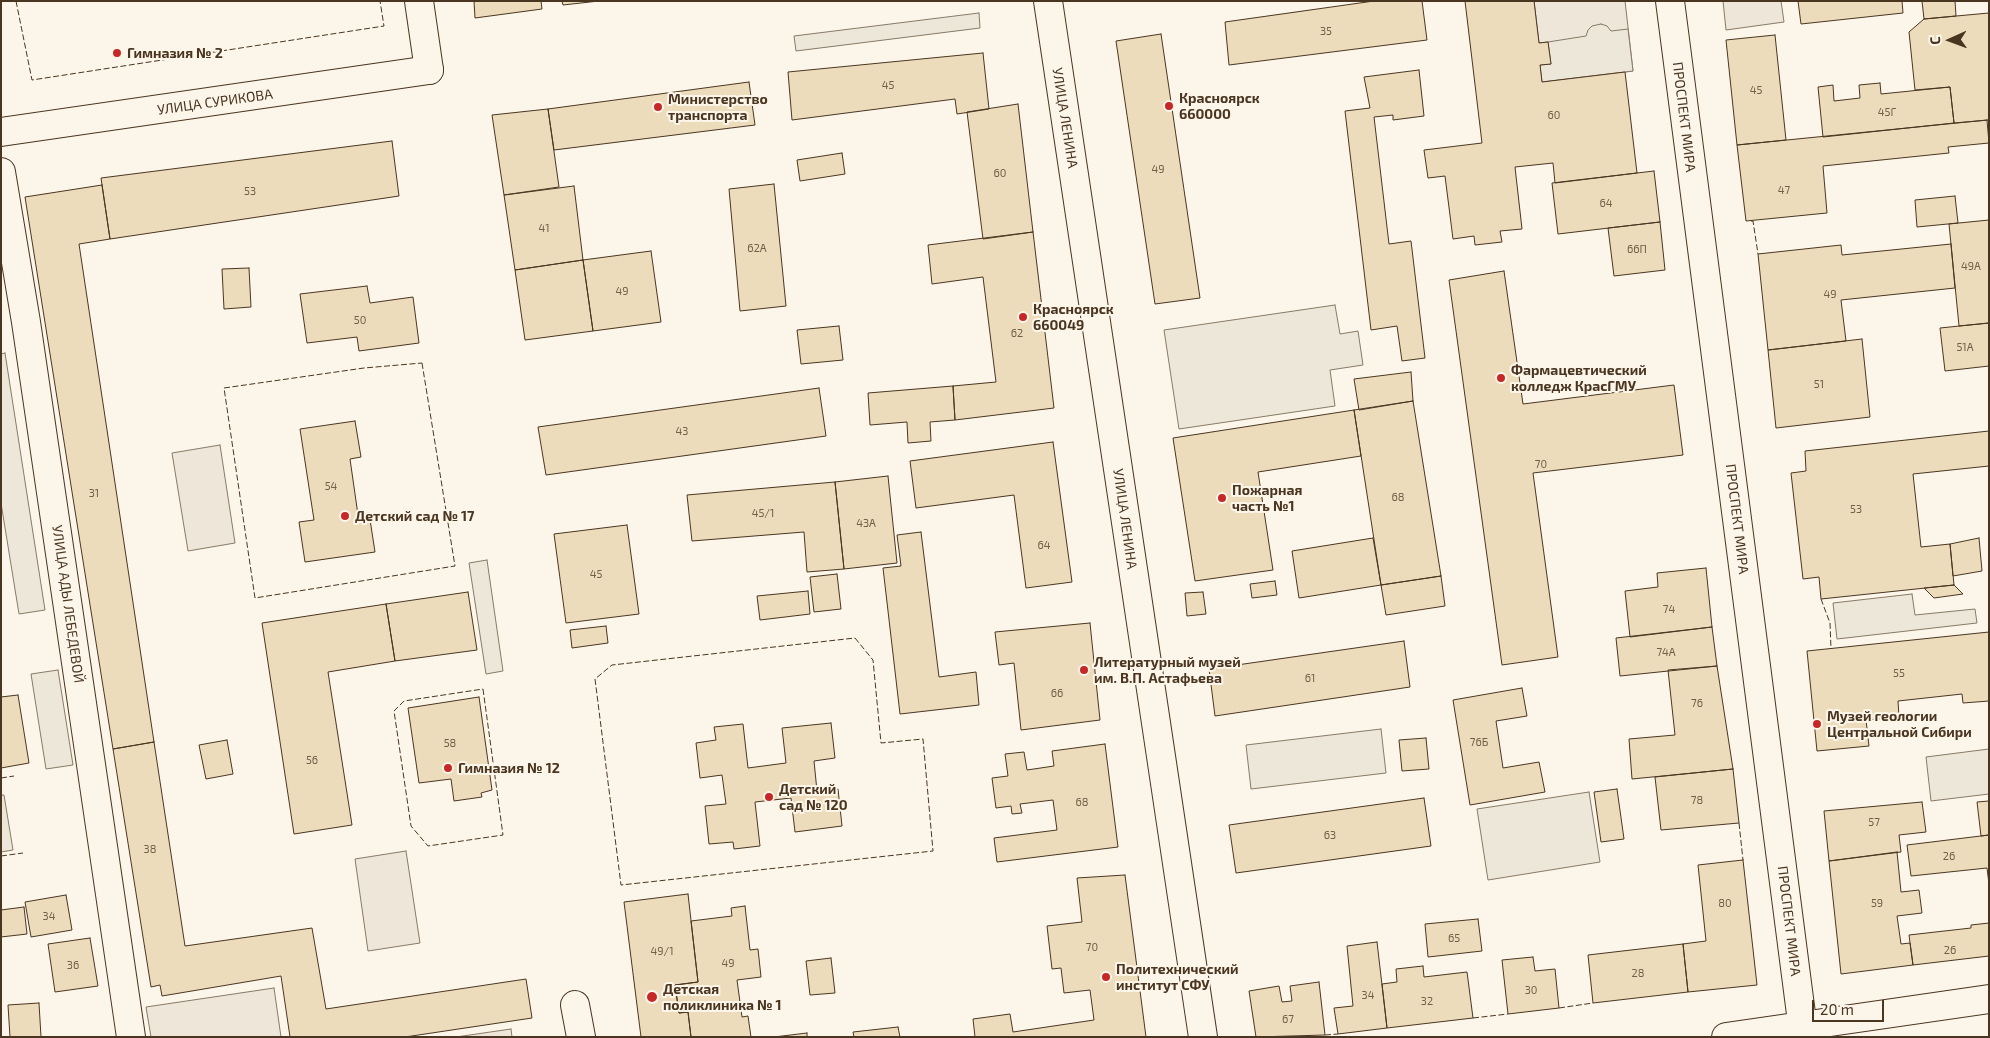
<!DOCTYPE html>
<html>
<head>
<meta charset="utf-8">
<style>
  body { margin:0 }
  #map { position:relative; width:1990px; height:1038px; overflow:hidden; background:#fbf6e9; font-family:"Exo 2",sans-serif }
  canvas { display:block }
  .frame { position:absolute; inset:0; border:2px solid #4a3520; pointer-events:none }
  .north { position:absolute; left:1925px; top:15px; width:50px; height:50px; -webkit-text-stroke:4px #fbf6e9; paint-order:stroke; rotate:268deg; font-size:14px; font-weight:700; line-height:20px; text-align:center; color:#4a3520 }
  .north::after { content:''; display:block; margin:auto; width:18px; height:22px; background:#4a3520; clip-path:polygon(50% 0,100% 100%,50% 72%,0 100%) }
  .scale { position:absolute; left:1812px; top:1000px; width:72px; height:22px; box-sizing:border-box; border:2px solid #4a3520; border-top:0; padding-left:6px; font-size:15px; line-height:18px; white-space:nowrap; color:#4a3520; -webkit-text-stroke:4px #fbf6e9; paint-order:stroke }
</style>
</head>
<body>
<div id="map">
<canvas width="1990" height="1038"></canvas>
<div class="frame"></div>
<div class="north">С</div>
<div class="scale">20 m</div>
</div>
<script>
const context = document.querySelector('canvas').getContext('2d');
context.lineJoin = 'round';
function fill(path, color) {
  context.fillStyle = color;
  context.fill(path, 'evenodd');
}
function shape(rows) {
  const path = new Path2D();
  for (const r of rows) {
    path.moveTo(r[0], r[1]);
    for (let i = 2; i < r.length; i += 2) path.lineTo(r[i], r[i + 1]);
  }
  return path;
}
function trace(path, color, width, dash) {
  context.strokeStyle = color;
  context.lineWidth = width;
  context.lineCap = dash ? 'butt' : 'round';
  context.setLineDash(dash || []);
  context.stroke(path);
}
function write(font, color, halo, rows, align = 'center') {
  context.font = font + ' "Exo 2",sans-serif';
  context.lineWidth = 4;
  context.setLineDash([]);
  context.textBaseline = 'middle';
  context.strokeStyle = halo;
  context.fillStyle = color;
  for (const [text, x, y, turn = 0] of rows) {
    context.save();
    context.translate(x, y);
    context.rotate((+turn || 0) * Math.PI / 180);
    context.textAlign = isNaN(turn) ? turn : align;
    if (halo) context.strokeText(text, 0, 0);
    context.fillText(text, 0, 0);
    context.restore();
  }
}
const green = shape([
  [1534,1,1625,1,1633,71,1542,82,1540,65,1551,64,1548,42,1539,43,1534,1],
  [1723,1,1781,1,1784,22,1726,30,1723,1],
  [220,445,235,543,188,551,172,453,220,445],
  [406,851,420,943,368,951,355,859,406,851],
  [274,988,281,1037,151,1037,146,1007,274,988],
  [511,1029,512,1037,456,1037,511,1029]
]);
fill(green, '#ede6d9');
trace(green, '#887966', 1);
const parking = shape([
  [979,13,980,28,796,51,794,36,979,13],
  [1601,24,1607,26,1611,31,1628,29,1633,71,1542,82,1540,65,1551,64,1548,42,1586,36,1588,30,1592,26,1601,24],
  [1335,305,1340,334,1358,331,1363,365,1330,370,1335,406,1179,429,1164,330,1335,305],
  [5,353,45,610,19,614,1,503,1,354,5,353],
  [487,560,503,671,486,674,469,563,487,560],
  [1912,594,1915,615,1975,609,1977,623,1837,639,1833,603,1912,594],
  [58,670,73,765,46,769,31,674,58,670],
  [1381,729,1386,773,1251,789,1246,745,1381,729],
  [1989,749,1989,794,1931,801,1926,757,1989,749],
  [1589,792,1600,862,1488,880,1477,809,1589,792],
  [1,795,4,795,13,850,1,852,1,795]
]);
fill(parking, '#ede7d9');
trace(parking, '#887966', 1);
const building = shape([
  [474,1,541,1,542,9,475,18,474,1],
  [562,1,599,1,563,5,562,1],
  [1374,1,1422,1,1427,40,1229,65,1225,22,1374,1],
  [1465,1,1534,1,1539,43,1548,42,1551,64,1540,65,1542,82,1625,72,1637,173,1555,183,1553,163,1515,167,1522,229,1500,231,1502,242,1475,245,1474,236,1453,239,1445,176,1428,178,1424,150,1482,143,1465,1],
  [1798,1,1902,1,1903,13,1801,24,1798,1],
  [1922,1,1955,1,1956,16,1924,19,1922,1],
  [1989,13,1989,120,1954,123,1950,87,1915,90,1909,32,1924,19,1989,13],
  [1161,34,1200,298,1155,304,1116,41,1161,34],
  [1775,35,1786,140,1737,145,1726,40,1775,35],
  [983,53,989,109,957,114,955,99,792,120,788,72,983,53],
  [1419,70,1424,116,1393,120,1393,115,1374,117,1389,244,1411,241,1425,358,1402,361,1397,326,1371,330,1345,111,1370,108,1364,77,1419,70],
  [749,82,755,125,554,150,548,109,749,82],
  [1880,83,1881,94,1950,87,1954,123,1823,137,1818,87,1833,85,1834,101,1860,98,1859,85,1880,83],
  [1018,104,1033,232,983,239,967,112,1018,104],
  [548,109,559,187,504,195,492,115,548,109],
  [1987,120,1989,143,1948,147,1949,153,1823,166,1827,213,1746,221,1737,145,1987,120],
  [392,141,399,196,110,239,101,178,392,141],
  [842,153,845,174,800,181,797,160,842,153],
  [1654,171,1660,222,1558,234,1552,183,1654,171],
  [774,184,786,306,740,311,729,189,774,184],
  [102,185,110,239,79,244,154,742,113,749,25,197,102,185],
  [574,186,583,260,515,270,504,195,574,186],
  [1955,196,1958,223,1917,227,1915,200,1955,196],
  [1989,220,1989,323,1959,326,1949,224,1989,220],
  [1660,222,1665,270,1614,276,1608,228,1660,222],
  [1033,232,1054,408,955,420,953,386,996,382,983,277,932,284,928,245,1033,232],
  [1951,244,1955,288,1841,300,1846,341,1768,350,1758,254,1841,245,1842,255,1951,244],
  [651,251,661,322,593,331,583,260,651,251],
  [583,260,593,331,525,340,515,270,583,260],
  [249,268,251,307,224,309,222,269,249,268],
  [1504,271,1523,404,1674,385,1683,455,1533,473,1558,657,1502,665,1449,280,1504,271],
  [367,286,370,303,413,297,419,343,359,351,357,337,307,343,300,294,367,286],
  [1989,323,1989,366,1945,371,1940,328,1989,323],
  [839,326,843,360,801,364,797,330,839,326],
  [1862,339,1870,417,1776,428,1768,350,1862,339],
  [1411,372,1413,401,1359,410,1354,379,1411,372],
  [953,386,955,420,930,422,931,441,908,443,907,422,870,425,868,393,953,386],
  [819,388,826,436,546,475,538,427,819,388],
  [1413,401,1441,576,1381,585,1354,410,1413,401],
  [1354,410,1361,456,1258,472,1273,570,1195,581,1173,438,1354,410],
  [355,421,361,457,350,459,358,515,369,513,375,552,305,562,299,522,314,520,300,429,355,421],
  [1989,431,1989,466,1913,474,1921,547,1950,544,1954,585,1821,599,1819,577,1803,579,1791,473,1806,471,1805,451,1989,431],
  [1053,442,1072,582,1026,588,1014,495,916,508,910,461,1053,442],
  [888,476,897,563,844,569,835,482,888,476],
  [835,482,844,569,807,572,804,532,692,541,687,495,835,482],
  [627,525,639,614,566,623,554,534,627,525],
  [921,532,939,677,976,672,979,705,900,714,883,568,901,566,897,535,921,532],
  [1373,538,1381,585,1299,598,1292,551,1373,538],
  [1979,538,1982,571,1953,576,1950,544,1979,538],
  [1706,568,1712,627,1630,637,1625,591,1658,587,1657,573,1706,568],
  [837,574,841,609,814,612,810,577,837,574],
  [1441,576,1445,606,1386,615,1381,585,1441,576],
  [1275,581,1277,595,1252,598,1250,584,1275,581],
  [1954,585,1963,594,1934,598,1924,588,1954,585],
  [808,591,810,614,760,620,757,596,808,591],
  [468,592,477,650,395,661,386,604,468,592],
  [1203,592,1206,614,1187,616,1185,593,1203,592],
  [386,604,395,661,328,672,352,825,294,834,262,623,386,604],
  [1090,623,1100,720,1021,730,1014,663,999,665,995,632,1090,623],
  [606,626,608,643,572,648,570,630,606,626],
  [1712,627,1717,666,1620,676,1616,638,1712,627],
  [1989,632,1989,701,1963,703,1962,694,1898,701,1899,717,1866,720,1869,746,1817,751,1807,651,1989,632],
  [1404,641,1410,687,1215,716,1209,669,1404,641],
  [1717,666,1733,769,1632,779,1629,739,1675,735,1668,670,1717,666],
  [1522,688,1527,716,1496,721,1503,768,1539,762,1545,792,1470,805,1453,700,1522,688],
  [18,695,29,763,1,768,1,697,18,695],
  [479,697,492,790,481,793,482,797,454,801,451,779,419,783,408,708,479,697],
  [831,723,835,758,814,761,817,791,838,789,842,826,795,832,791,798,755,802,760,846,734,849,733,842,709,844,705,806,726,804,722,775,700,778,696,743,716,740,714,727,743,724,748,768,786,763,782,728,831,723],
  [1426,738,1429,769,1402,771,1399,740,1426,738],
  [227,740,233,774,206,779,199,745,227,740],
  [154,742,185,946,312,928,326,1009,526,979,532,1018,405,1037,290,1037,281,976,162,996,160,985,151,987,113,749,154,742],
  [1105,744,1118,847,997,862,994,838,1057,830,1053,800,1020,804,1022,813,1012,814,1011,806,996,808,992,778,1008,776,1005,754,1024,752,1027,770,1054,766,1052,751,1105,744],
  [1733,769,1739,823,1661,830,1655,777,1733,769],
  [1617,789,1624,839,1601,842,1594,792,1617,789],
  [1424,798,1431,846,1236,873,1229,825,1424,798],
  [1989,801,1989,835,1981,836,1977,802,1989,801],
  [1922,802,1926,832,1899,835,1901,852,1829,861,1824,811,1922,802],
  [1989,835,1989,884,1987,868,1911,876,1907,845,1989,835],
  [1897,852,1901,892,1919,890,1922,913,1897,916,1901,944,1910,943,1913,965,1841,974,1829,861,1897,852],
  [1743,860,1757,985,1688,992,1683,944,1706,941,1698,865,1743,860],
  [1125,875,1146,1037,975,1037,973,1019,1010,1014,1013,1032,1094,1020,1090,990,1064,993,1061,968,1052,969,1047,926,1082,922,1077,878,1125,875],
  [688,894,698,982,675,985,679,1013,688,1012,691,1037,641,1037,624,902,688,894],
  [66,895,72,930,31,937,25,902,66,895],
  [745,906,750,950,758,949,761,977,737,980,742,1017,748,1016,751,1037,691,1037,688,1012,679,1013,675,985,698,982,691,921,732,916,731,908,745,906],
  [24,907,27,934,1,937,1,910,24,907],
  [1478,919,1482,951,1428,957,1425,924,1478,919],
  [1989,923,1989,956,1913,965,1909,935,1971,928,1971,925,1989,923],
  [90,938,98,986,55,992,48,944,90,938],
  [1377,942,1387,1028,1338,1034,1334,1008,1353,1006,1347,946,1377,942],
  [1683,944,1688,992,1593,1003,1588,955,1683,944],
  [1533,957,1535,971,1555,969,1559,1008,1508,1014,1502,960,1533,957],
  [831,958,835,993,810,995,806,961,831,958],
  [1423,966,1424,977,1467,972,1473,1018,1387,1028,1382,984,1397,982,1396,969,1423,966],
  [1319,982,1325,1035,1256,1037,1249,991,1279,986,1282,1002,1292,1001,1290,986,1319,982],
  [39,1003,41,1037,10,1037,8,1005,39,1003],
  [898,1027,900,1037,854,1037,853,1032,898,1027],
  [807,1033,807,1037,774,1037,807,1033]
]);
fill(building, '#ecdcbc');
trace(building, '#4a3520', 1);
const minor = shape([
  [419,1,429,70],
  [1,172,26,322,131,1037]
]);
const major = shape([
  [1048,1,1203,1037],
  [1670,1,1804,1037],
  [1,132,429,70],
  [575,1005,581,1037]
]);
const highway = shape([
  [1726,1037,1989,999]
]);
trace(minor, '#4a3520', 30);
trace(major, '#4a3520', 30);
trace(highway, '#4a3520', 30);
trace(minor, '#fbf6e9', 28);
trace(major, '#fbf6e9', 28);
trace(highway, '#fbf6e9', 28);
trace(shape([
  [16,1,32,80,384,26,380,1],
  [1751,221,1753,221,1758,254],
  [422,363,455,566,255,598,224,388,364,368,422,363],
  [1821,599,1830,623,1831,649],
  [855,638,873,660,881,743,923,739,933,851,621,885,595,679,612,665,855,638],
  [483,689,503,835,428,846,411,826,394,711,404,701,483,689],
  [1,778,14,776],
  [1739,823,1743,860],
  [1,856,23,853],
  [1559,1008,1593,1003],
  [1473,1018,1508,1014],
  [1325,1035,1338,1034]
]), '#4a3520', 1, [6, 2.5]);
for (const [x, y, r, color] of [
  [117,53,5,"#c62828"],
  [1169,106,5,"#c62828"],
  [658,107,5,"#c62828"],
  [1023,317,5,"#c62828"],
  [1501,378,5,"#c62828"],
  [1222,498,5,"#c62828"],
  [345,516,5,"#c62828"],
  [1084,670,5,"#c62828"],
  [1817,724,5,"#c62828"],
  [448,768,5,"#c62828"],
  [769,797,5,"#c62828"],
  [1106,977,5,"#c62828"],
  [652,997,6,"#c62828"]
]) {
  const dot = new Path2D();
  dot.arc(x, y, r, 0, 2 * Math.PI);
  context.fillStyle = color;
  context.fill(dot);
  trace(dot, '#fbf6e9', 2);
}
write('11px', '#725f47', null, [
  ["35",1326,31],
  ["45",888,85],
  ["45",1756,90],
  ["45Г",1887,112],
  ["60",1554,115],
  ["49",1158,169],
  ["60",1000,173],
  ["47",1784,190],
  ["53",250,191],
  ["64",1606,203],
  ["41",544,228],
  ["62А",757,248],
  ["66П",1637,249],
  ["49А",1971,266],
  ["49",622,291],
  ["49",1830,294],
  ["50",360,320],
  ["62",1017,333],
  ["51А",1965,347],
  ["51",1819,384],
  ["43",682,431],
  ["70",1541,464],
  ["54",331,486],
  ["31",94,493],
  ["68",1398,497],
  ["53",1856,509],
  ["45/1",763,513],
  ["43А",866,523],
  ["64",1044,545],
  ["45",596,574],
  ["74",1669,609],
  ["74А",1666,652],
  ["55",1899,673],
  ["61",1310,678],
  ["66",1057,693],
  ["76",1697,703],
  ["76Б",1479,742],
  ["58",450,743],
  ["56",312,760],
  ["78",1697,800],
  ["68",1082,802],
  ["57",1874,822],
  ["63",1330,835],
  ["38",150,849],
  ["26",1949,856],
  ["80",1725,903],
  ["59",1877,903],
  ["34",49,916],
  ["65",1454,938],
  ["70",1092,947],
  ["26",1950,950],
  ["49/1",662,951],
  ["49",728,963],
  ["36",73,965],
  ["28",1638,973],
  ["30",1531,990],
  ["34",1368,995],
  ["32",1427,1001],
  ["67",1288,1019]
]);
write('bold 14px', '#4a3520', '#fbf6e9', [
  ["Гимназия № 2",127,53],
  ["Красноярск",1179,98],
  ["660000",1179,114],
  ["Министерство",668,99],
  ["транспорта",668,115],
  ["Красноярск",1033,309],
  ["660049",1033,325],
  ["Фармацевтический",1511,370],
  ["колледж КрасГМУ",1511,386],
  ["Пожарная",1232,490],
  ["часть №1",1232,506],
  ["Детский сад № 17",355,516],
  ["Литературный музей",1094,662],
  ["им. В.П. Астафьева",1094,678],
  ["Музей геологии",1827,716],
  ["Центральной Сибири",1827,732],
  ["Гимназия № 12",458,768],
  ["Детский",779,789],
  ["сад № 120",779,805],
  ["Политехнический",1116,969],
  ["институт СФУ",1116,985],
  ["Детская",663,989],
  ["поликлиника № 1",663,1005]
], 'left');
write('14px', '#4a3520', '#fbf6e9', [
  ["УЛИЦА СУРИКОВА",215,102,-8],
  ["ПРОСПЕКТ МИРА",1684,117,83],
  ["УЛИЦА ЛЕНИНА",1065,118,81],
  ["УЛИЦА ЛЕНИНА",1125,519,82],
  ["ПРОСПЕКТ МИРА",1737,519,83],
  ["УЛИЦА АДЫ ЛЕБЕДЕВОЙ",68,604,82],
  ["ПРОСПЕКТ МИРА",1789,921,83]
]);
</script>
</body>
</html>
